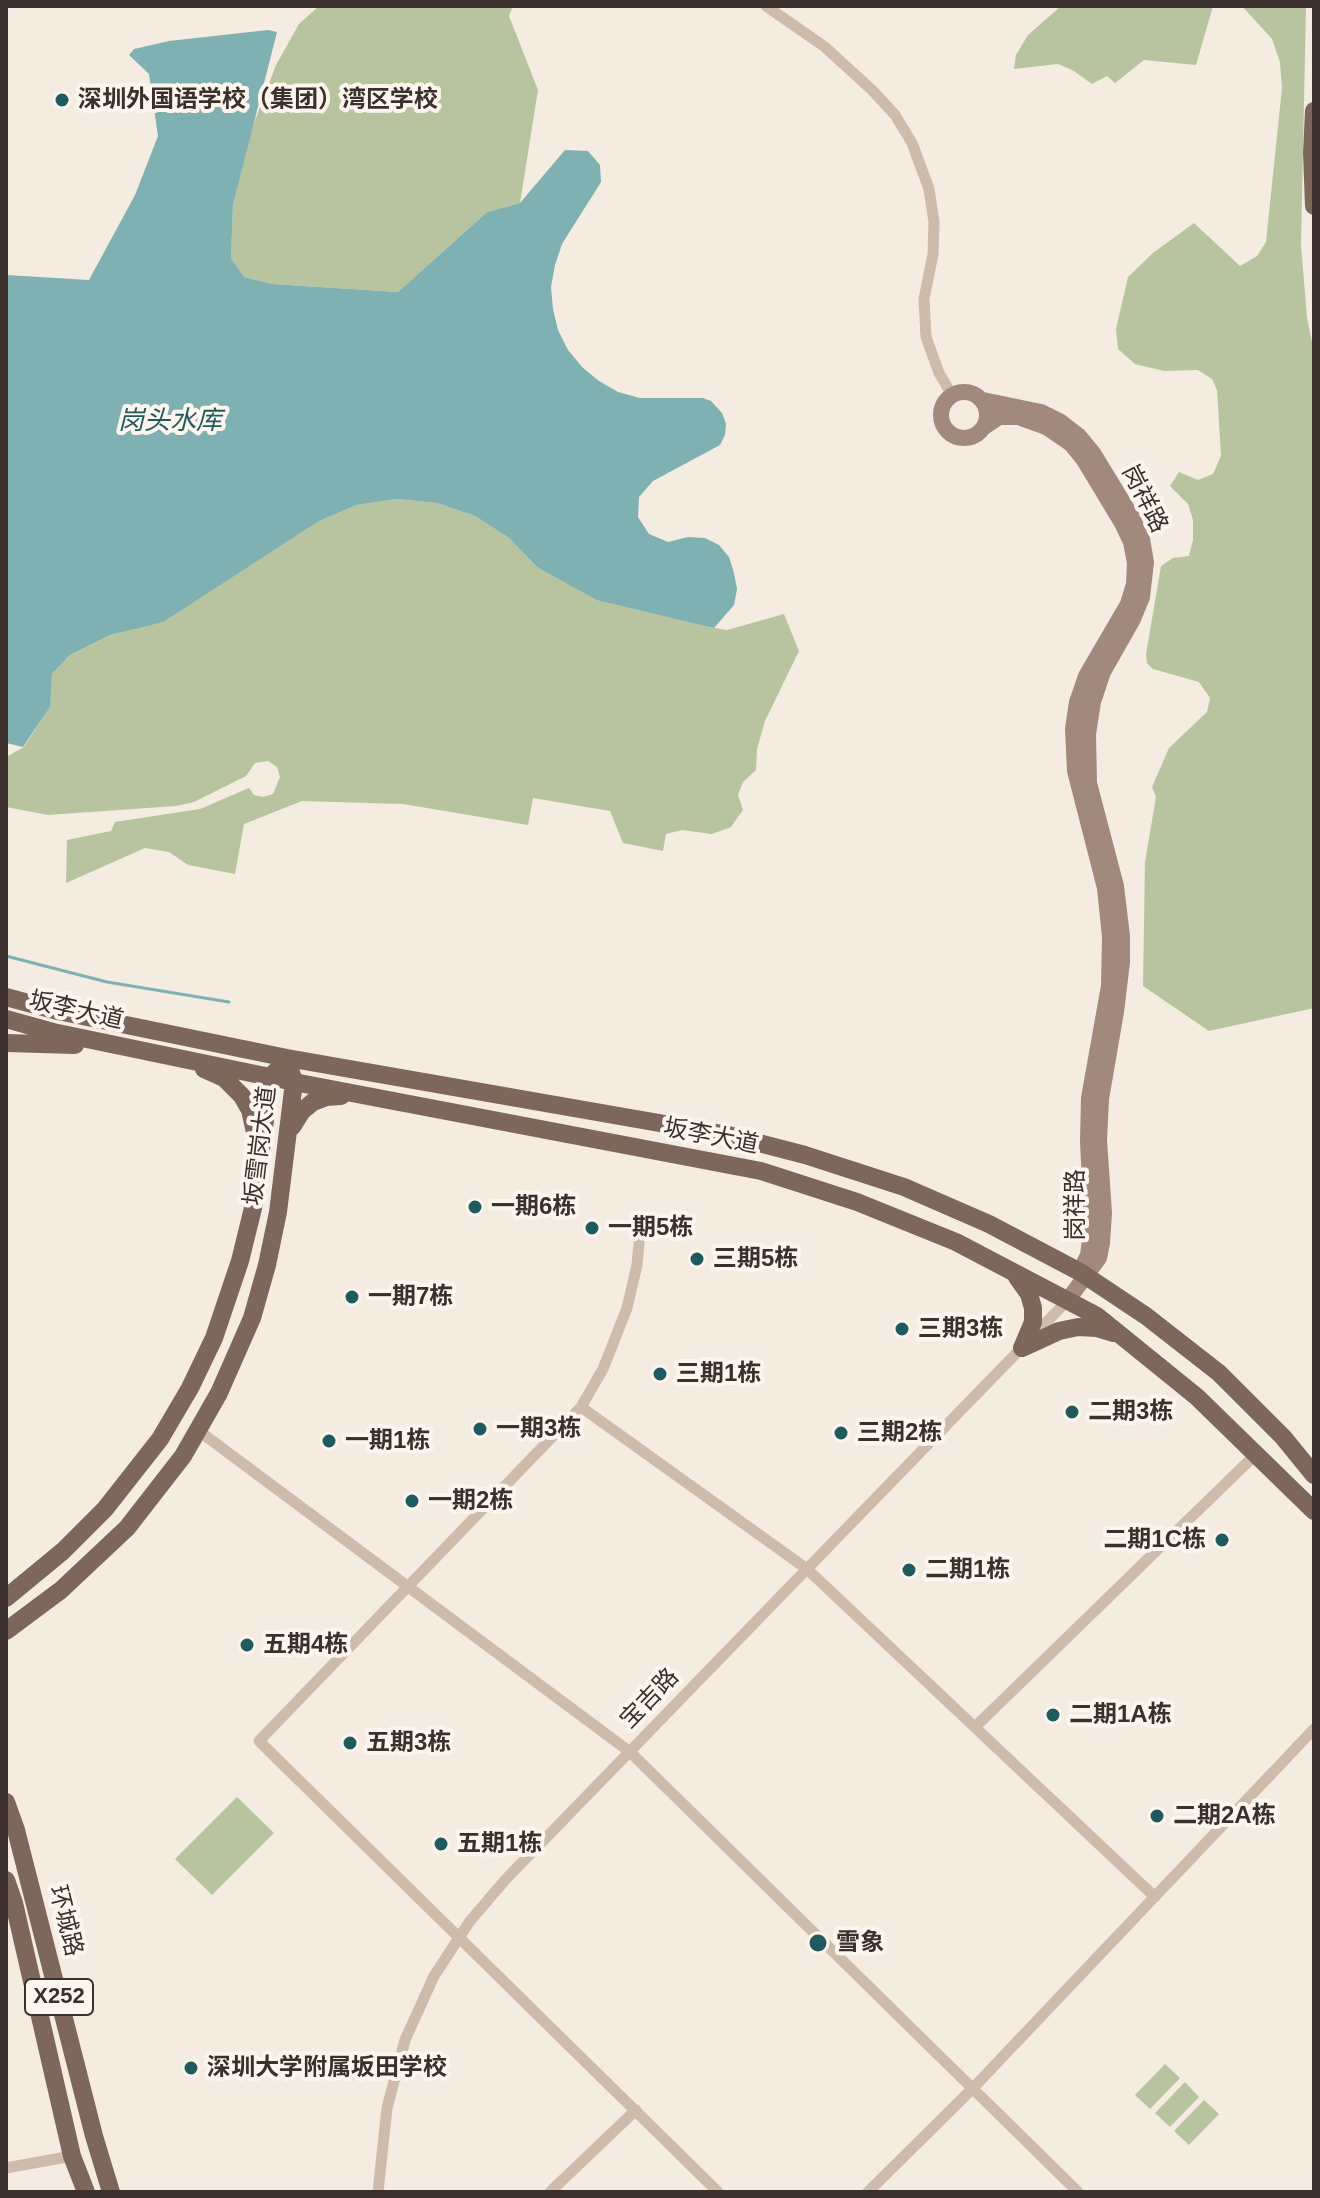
<!DOCTYPE html>
<html>
<head>
<meta charset="utf-8">
<style>
  body { margin:0 }
  #map { position:relative; width:1320px; height:2198px; overflow:hidden; background:#f4ebe1; font-family:Arial,sans-serif }
  canvas { display:block }
  .frame { position:absolute; inset:0; border:8px solid #3b302b; pointer-events:none }
</style>
</head>
<body>
<div id="map">
<canvas width="1320" height="2198"></canvas>
<div class="frame"></div>
</div>
<script>
const context = document.querySelector('canvas').getContext('2d');
context.lineJoin = 'round';
function fill(path, color) {
  context.fillStyle = color;
  context.fill(path, 'evenodd');
}
function shape(rows) {
  const path = new Path2D();
  for (const r of rows) {
    if (r.length === 3) {
      path.moveTo(r[0] + r[2], r[1]);
      path.arc(r[0], r[1], r[2], 0, 2 * Math.PI);
      continue;
    }
    path.moveTo(r[0], r[1]);
    for (let i = 2; i < r.length; i += 2) path.lineTo(r[i], r[i + 1]);
  }
  return path;
}
function trace(path, color, width, dash) {
  context.strokeStyle = color;
  context.lineWidth = width;
  context.lineCap = dash ? 'butt' : 'round';
  context.setLineDash(dash || []);
  context.stroke(path);
}
function write(font, color, halo, rows, align = 'center') {
  context.font = font + ' Arial,"Noto Sans SC",sans-serif';
  context.lineWidth = 8;
  context.setLineDash([]);
  context.textBaseline = 'middle';
  context.strokeStyle = halo;
  context.fillStyle = color;
  for (const [text, x, y, turn = 0] of rows) {
    context.save();
    context.translate(x, y);
    context.rotate((+turn || 0) * Math.PI / 180);
    context.textAlign = isNaN(turn) ? turn : align;
    if (halo) context.strokeText(text, 0, 0);
    context.fillText(text, 0, 0);
    context.restore();
  }
}
fill(shape([
  [319,6,513,6,509,16,538,90,520,203,487,212,398,292,272,284,244,277,231,258,233,205,251,131,276,65,299,24],
  [1061,6,1213,6,1196,65,1144,60,1115,83,1107,76,1092,84,1074,71,1058,64,1014,69,1016,55,1028,35],
  [1242,6,1306,6,1301,245,1307,318,1314,352,1314,1008,1209,1031,1143,986,1145,862,1156,797,1152,787,1169,748,1207,712,1210,698,1199,682,1153,669,1147,663,1146,654,1161,566,1173,558,1189,556,1193,540,1193,520,1188,504,1170,486,1179,472,1198,480,1213,474,1221,456,1217,390,1212,379,1198,370,1164,371,1135,364,1118,349,1116,329,1128,277,1153,253,1194,223,1240,266,1257,256,1266,242,1282,88,1280,62,1272,39],
  [397,499,437,503,475,516,509,538,537,567,709,627,727,630,784,614,799,651,765,721,757,749,756,770,743,782,738,795,743,810,731,827,712,834,682,830,666,834,663,851,623,843,610,811,533,798,528,825,403,804,302,801,244,824,235,874,188,865,169,852,145,848,66,883,67,840,111,831,115,822,200,809,249,788,254,795,263,797,273,794,280,777,277,767,268,761,255,763,246,776,194,802,176,806,48,815,6,807,6,757,24,747,49,708,52,674,70,655,110,635,163,621,319,521,357,505],
  [237,1797,274,1833,212,1895,175,1859],
  [1165,2064,1180,2078,1150,2109,1135,2095],
  [1185,2082,1199,2097,1170,2127,1155,2113],
  [1204,2100,1219,2114,1189,2145,1174,2131]
]), '#b8c4a0');
fill(shape([
  [268,30,277,32,233,205,231,258,244,277,272,284,398,292,487,212,520,203,565,150,588,151,600,165,601,182,562,244,555,265,551,287,553,309,558,330,568,350,582,367,599,381,618,392,640,398,703,398,711,401,722,413,726,424,725,435,720,445,653,481,639,497,638,517,649,534,668,542,688,537,705,538,719,545,729,557,734,573,737,589,734,605,714,628,597,600,537,567,509,538,475,516,437,503,397,499,357,505,319,521,163,622,110,635,70,655,52,674,50,707,23,747,6,743,6,275,89,280,135,195,158,136,149,74,129,55,134,49,169,41]
]), '#7fb0b2');
trace(shape([
  [6,956,107,982,229,1002]
]), '#7fb0b2', 3);
trace(shape([
  [766,6,825,47,873,91,895,115,912,143,929,189,934,222,933,254,924,299,926,337,939,373,952,395],
  [641,1221,637,1265,627,1308,603,1369,581,1407,259,1741,718,2192],
  [581,1407,807,1569,1155,1897],
  [199,1431,630,1752,1078,2192],
  [975,1727,1256,1454],
  [6,2168,72,2156],
  [378,2192,387,2108,405,2040,434,1976,470,1921,506,1879,1067,1301],
  [550,2192,636,2110],
  [868,2192,974,2087,1314,1729]
]), '#cdbbac', 11);
trace(shape([
  [964,415,23],
  [983,400,1041,412,1061,422,1079,436,1093,453,1132,517,1142,539,1146,562,1142,597,1133,619,1103,672,1093,702,1088,734,1089,783,1116,886,1122,936,1122,962,1116,1012,1101,1099,1099,1140,1104,1213,1102,1243,1099,1258,1067,1301],
  [984,427,999,417,1018,417,1046,427,1071,444,1084,460,1122,523,1131,542,1135,563,1134,584,1128,604,1086,676,1077,702,1073,729,1075,771,1105,888,1110,937,1109,986,1089,1098,1088,1141,1092,1227,1088,1255,1080,1272]
]), '#a18a7d', 16);
trace(shape([
  [1314,111,1312,153,1314,206],
  [6,997,58,1011,287,1058,728,1135,805,1155,904,1187,989,1224,1080,1272,1146,1316,1219,1373,1283,1437,1314,1475],
  [6,1019,53,1032,294,1082,761,1171,857,1202,956,1242,1097,1316,1197,1397,1314,1511],
  [6,1043,75,1045],
  [204,1069,224,1078,242,1096,250,1110,257,1141],
  [292,1127,302,1111,313,1102,326,1097,341,1096],
  [1017,1277,1029,1294,1033,1308,1033,1322,1022,1348],
  [1022,1348,1059,1331,1078,1327,1097,1328,1114,1333],
  [6,1598,63,1551,105,1509,160,1439,190,1388,214,1338,240,1261,253,1208,271,1076,278,1069],
  [6,1631,61,1590,127,1528,183,1456,219,1393,252,1318,267,1265,278,1212,294,1082,291,1072],
  [6,1802,16,1830,94,2136,111,2192],
  [6,1880,14,1903,72,2156,86,2192]
]), '#7d675c', 18);
for (const [x, y, r, color] of [
  [62,100,8,"#1f5a5e"],
  [475,1207,8,"#1f5a5e"],
  [592,1228,8,"#1f5a5e"],
  [697,1259,8,"#1f5a5e"],
  [352,1297,8,"#1f5a5e"],
  [902,1329,8,"#1f5a5e"],
  [660,1374,8,"#1f5a5e"],
  [1072,1412,8,"#1f5a5e"],
  [480,1429,8,"#1f5a5e"],
  [841,1433,8,"#1f5a5e"],
  [329,1441,8,"#1f5a5e"],
  [412,1501,8,"#1f5a5e"],
  [1222,1540,8,"#1f5a5e"],
  [909,1570,8,"#1f5a5e"],
  [247,1645,8,"#1f5a5e"],
  [1053,1715,8,"#1f5a5e"],
  [350,1743,8,"#1f5a5e"],
  [1157,1816,8,"#1f5a5e"],
  [441,1844,8,"#1f5a5e"],
  [818,1943,10,"#1f5a5e"],
  [191,2068,8,"#1f5a5e"]
]) {
  const dot = new Path2D();
  dot.arc(x, y, r, 0, 2 * Math.PI);
  context.fillStyle = color;
  context.fill(dot);
  trace(dot, '#fbf5ee', 3);
}
for (const [x, y, w] of [
  [59,1997,68]
]) {
  const box = new Path2D();
  box.roundRect(x - w / 2, y - 18, w, 36, 6);
  context.fillStyle = '#fbf5ee';
  context.fill(box);
  trace(box, '#3b302b', 2);
}
write('bold 22px', '#3b302b', null, [
  ["X252",59,1997]
]);
write('bold 24px', '#3b302b', '#fbf5ee', [
  ["深圳外国语学校（集团）湾区学校",78,100],
  ["一期6栋",491,1207],
  ["一期5栋",608,1228],
  ["三期5栋",713,1259],
  ["一期7栋",368,1297],
  ["三期3栋",918,1329],
  ["三期1栋",676,1374],
  ["二期3栋",1088,1412],
  ["一期3栋",496,1429],
  ["三期2栋",857,1433],
  ["一期1栋",345,1441],
  ["一期2栋",428,1501],
  ["二期1C栋",1206,1540,"right"],
  ["二期1栋",925,1570],
  ["五期4栋",263,1645],
  ["二期1A栋",1069,1715],
  ["五期3栋",366,1743],
  ["二期2A栋",1173,1816],
  ["五期1栋",457,1844],
  ["雪象",836,1943],
  ["深圳大学附属坂田学校",207,2068]
], 'left');
write('24px', '#3b302b', '#fbf5ee', [
  ["岗祥路",1144,499,63],
  ["坂李大道",76,1011,13],
  ["坂李大道",711,1137,11],
  ["坂雪岗大道",261,1146,-83],
  ["岗祥路",1076,1205,-90],
  ["宝吉路",650,1699,-46],
  ["环城路",65,1921,76]
]);
write('italic 26px', '#1f5a5e', '#fbf5ee', [
  ["岗头水库",170,422]
]);
</script>
</body>
</html>
